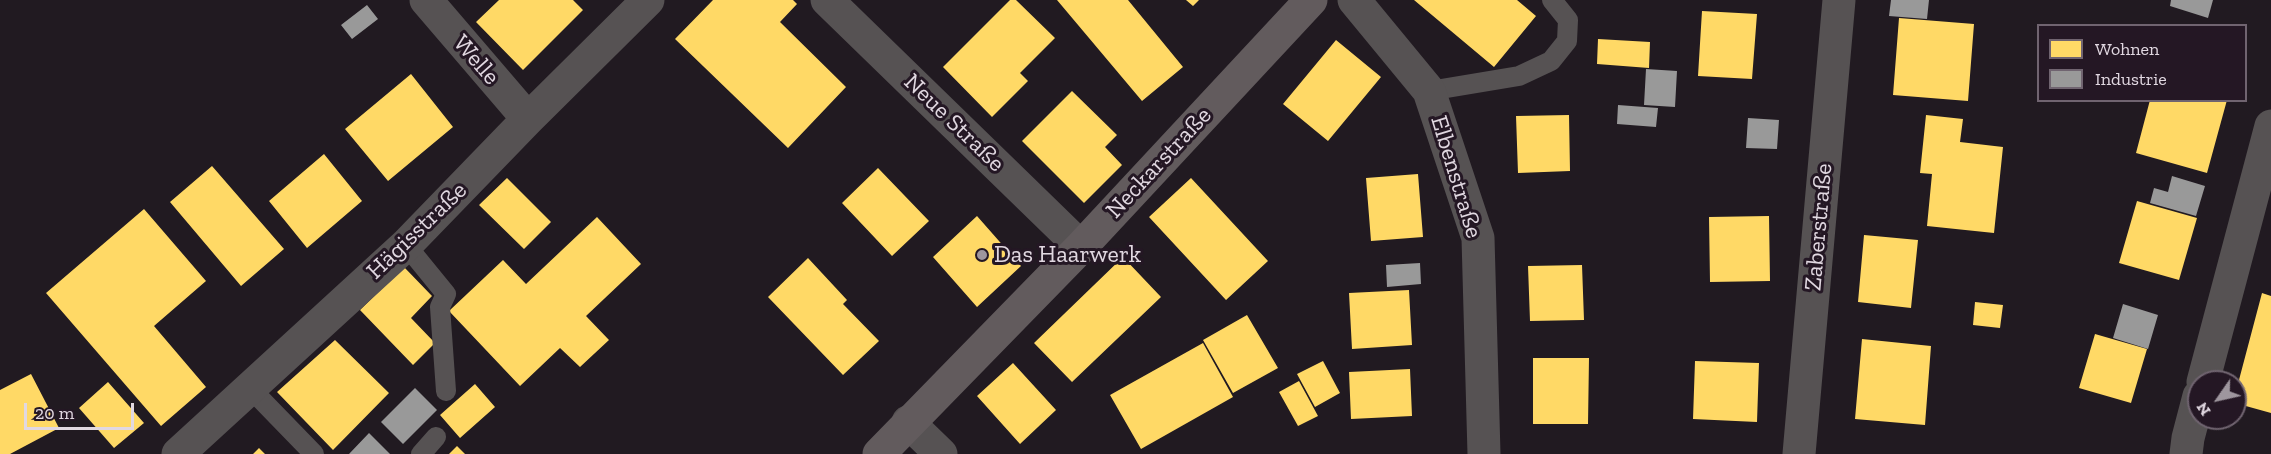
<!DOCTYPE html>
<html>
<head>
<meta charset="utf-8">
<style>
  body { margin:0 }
  #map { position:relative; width:2271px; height:454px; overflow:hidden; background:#211a21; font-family:"Zilla Slab",serif }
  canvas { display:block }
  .legend { position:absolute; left:2037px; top:24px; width:210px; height:78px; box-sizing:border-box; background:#241724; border:2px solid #706470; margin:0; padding:8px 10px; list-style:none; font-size:18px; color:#e1d8e1 }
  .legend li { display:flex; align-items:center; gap:12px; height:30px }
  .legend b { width:30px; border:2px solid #706470 }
  .north { position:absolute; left:2187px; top:370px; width:60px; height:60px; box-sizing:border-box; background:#241724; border:2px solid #706470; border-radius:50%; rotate:236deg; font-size:16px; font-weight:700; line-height:24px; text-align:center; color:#e1d8e1 }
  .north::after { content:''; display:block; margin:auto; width:21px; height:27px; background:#9e969e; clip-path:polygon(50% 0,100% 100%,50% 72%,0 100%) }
  .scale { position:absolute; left:24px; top:403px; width:110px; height:27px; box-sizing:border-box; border:3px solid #e1d8e1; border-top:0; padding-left:8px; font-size:18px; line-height:21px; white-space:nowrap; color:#e1d8e1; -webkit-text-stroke:4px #241724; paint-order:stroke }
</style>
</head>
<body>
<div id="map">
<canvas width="2271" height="454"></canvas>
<ul class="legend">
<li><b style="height:16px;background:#ffd966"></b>Wohnen</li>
<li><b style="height:16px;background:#999"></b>Industrie</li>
</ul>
<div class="north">N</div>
<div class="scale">20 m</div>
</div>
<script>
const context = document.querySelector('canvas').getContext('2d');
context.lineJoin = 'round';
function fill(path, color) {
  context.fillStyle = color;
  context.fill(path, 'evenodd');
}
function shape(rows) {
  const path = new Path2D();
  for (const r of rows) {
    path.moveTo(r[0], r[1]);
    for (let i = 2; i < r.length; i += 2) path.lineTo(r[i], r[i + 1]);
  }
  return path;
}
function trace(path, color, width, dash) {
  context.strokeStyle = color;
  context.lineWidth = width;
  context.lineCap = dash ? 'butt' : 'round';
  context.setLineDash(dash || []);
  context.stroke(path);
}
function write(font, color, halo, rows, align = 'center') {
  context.font = font + ' "Zilla Slab",serif';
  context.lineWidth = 6;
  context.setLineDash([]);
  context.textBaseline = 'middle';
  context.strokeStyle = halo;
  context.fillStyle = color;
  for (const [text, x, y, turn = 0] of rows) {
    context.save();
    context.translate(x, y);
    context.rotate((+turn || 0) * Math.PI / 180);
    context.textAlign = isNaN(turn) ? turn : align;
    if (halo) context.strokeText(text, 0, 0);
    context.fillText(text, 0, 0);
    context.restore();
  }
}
fill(shape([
  [499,0,573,0,583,10,523,70,476,22],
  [713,0,793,0,797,4,780,22,846,87,788,148,675,39],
  [1010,0,1016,0,1055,38,1020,73,1028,81,992,117,943,67],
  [1057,0,1128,0,1183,67,1142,101],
  [1186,0,1199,0,1193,6],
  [1414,0,1517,0,1536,16,1494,67],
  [1702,11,1757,14,1752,79,1698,76],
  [1899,18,1974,24,1968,101,1893,95],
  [1598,39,1650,42,1649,68,1597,64],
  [1336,40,1381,77,1328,141,1283,104],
  [411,74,453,127,388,181,345,129],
  [1072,91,1117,135,1105,147,1122,165,1084,203,1022,141],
  [2150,100,2227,100,2207,173,2136,153],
  [1569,115,1570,171,1518,173,1516,116],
  [1926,115,1963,119,1960,142,2003,147,1994,233,1927,226,1932,174,1920,173],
  [324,154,362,201,307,248,269,201],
  [212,166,284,249,241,286,170,202],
  [878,168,929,221,892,256,842,203],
  [1418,174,1423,237,1371,241,1366,178],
  [507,178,551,222,524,249,479,205],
  [1191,178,1268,261,1226,300,1149,217],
  [2137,201,2197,218,2179,280,2119,263],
  [144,209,206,281,154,326,206,387,161,426,46,293],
  [977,216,1021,266,977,307,933,257],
  [1769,216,1770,281,1710,282,1709,217],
  [597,217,641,264,586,316,609,340,580,367,560,348,520,386,449,311,503,260,526,284],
  [1864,235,1918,240,1911,308,1858,302],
  [1123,257,1161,297,1072,382,1034,343],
  [808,258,847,300,843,304,879,341,843,375,768,297],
  [1582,265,1584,320,1530,321,1528,266],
  [404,267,432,296,411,318,435,343,413,365,360,310],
  [1409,290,1412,345,1352,349,1349,293],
  [2262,293,2271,296,2271,413,2235,403,2235,395],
  [1975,302,2003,305,2000,328,1973,325],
  [1247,315,1278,368,1233,393,1203,340],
  [2095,334,2147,349,2131,403,2079,388],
  [1862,339,1931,346,1925,425,1855,419],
  [335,340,389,393,333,450,277,392],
  [1203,343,1233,397,1141,449,1110,395],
  [1533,358,1589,358,1588,424,1533,424],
  [1323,361,1340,393,1315,407,1297,374],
  [1695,361,1759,363,1757,422,1693,419],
  [1013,363,1056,410,1020,444,977,396],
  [1410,369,1412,416,1351,419,1349,372],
  [31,374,59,428,10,454,0,454,0,390],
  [1299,381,1318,416,1298,426,1279,392],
  [108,382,144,423,114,448,79,408],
  [475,384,495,407,460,438,440,415],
  [457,446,465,454,449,454],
  [259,448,265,454,253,454]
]), '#ffd966');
fill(shape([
  [1891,0,1929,0,1927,19,1889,16],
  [2171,0,2213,0,2208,18,2170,6],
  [367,5,378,19,352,39,341,25],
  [1646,69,1677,71,1675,107,1644,105],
  [1618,105,1658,108,1656,127,1617,124],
  [1748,118,1779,120,1777,149,1746,148],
  [2172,176,2205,186,2196,216,2150,203,2154,188,2168,192],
  [1420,263,1421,284,1387,287,1386,265],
  [2123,304,2158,315,2148,349,2113,338],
  [415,388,437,410,403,444,381,422],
  [369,433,390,454,349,454]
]), '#999');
trace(shape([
  [1429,91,1519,76,1551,61,1567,41,1568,20,1552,0],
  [406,245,446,294,440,307,446,391],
  [249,387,314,454],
  [421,454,436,437]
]), '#565253', 20);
trace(shape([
  [426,0,528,119],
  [827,0,1081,247],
  [1354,0,1429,91,1478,238,1484,454],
  [2203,382,2271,126],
  [908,422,941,454],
  [178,454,406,245,528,119,648,0],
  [1799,454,1839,0],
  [2186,454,2188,438,2199,396]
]), '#565253', 33);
trace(shape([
  [879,454,1081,247,1311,0]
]), '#625b5d', 33);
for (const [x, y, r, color] of [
  [982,255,6,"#9e969e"]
]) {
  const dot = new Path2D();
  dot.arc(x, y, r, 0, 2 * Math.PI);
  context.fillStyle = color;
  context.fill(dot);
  trace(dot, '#241724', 2);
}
write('24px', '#e1d8e1', '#241724', [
  ["Welle",476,60,49],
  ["Neue Straße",954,123,44],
  ["Neckarstraße",1159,163,-47],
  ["Elbenstraße",1456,177,73],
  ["Zaberstraße",1819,227,-85],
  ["Hägisstraße",417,231,-44]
]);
write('24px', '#e1d8e1', '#241724', [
  ["Das Haarwerk",994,255]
], 'left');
</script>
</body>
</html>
